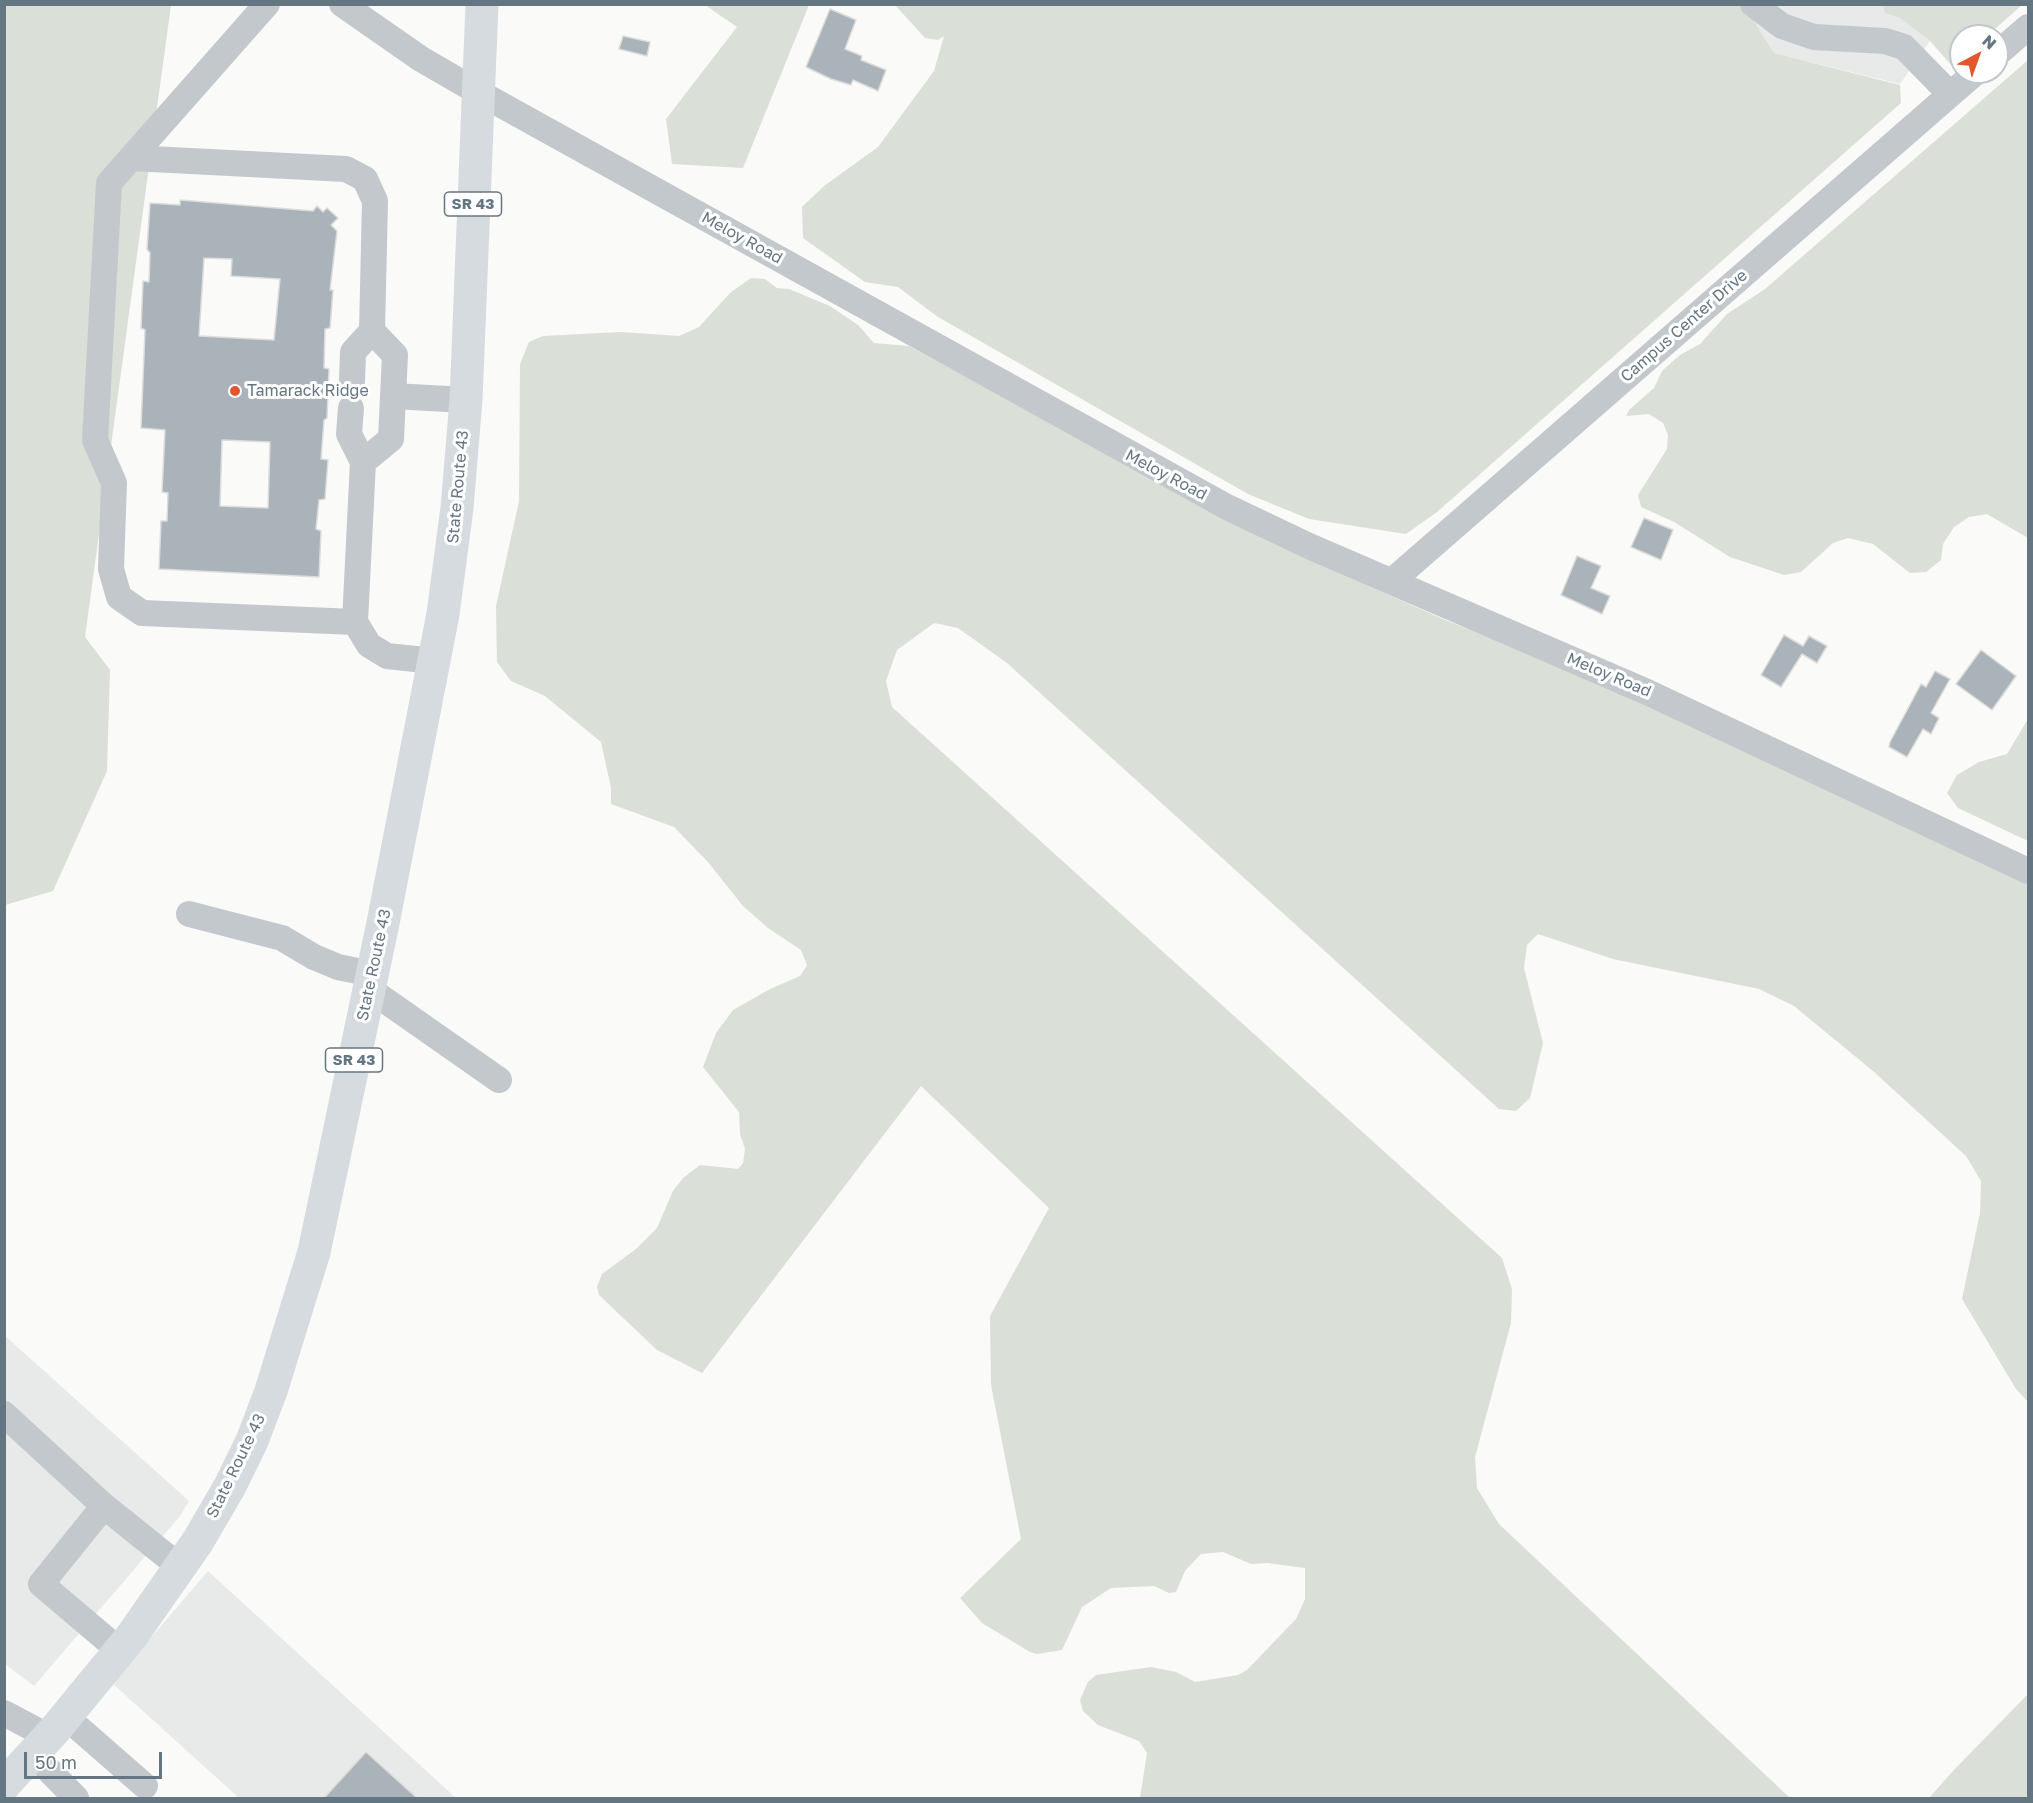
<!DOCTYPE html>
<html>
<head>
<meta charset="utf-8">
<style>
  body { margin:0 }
  #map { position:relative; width:2033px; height:1803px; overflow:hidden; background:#fafaf8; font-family:"Golos Text",sans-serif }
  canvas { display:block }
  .frame { position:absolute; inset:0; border:6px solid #657683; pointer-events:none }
  .north { position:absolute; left:1949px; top:24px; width:60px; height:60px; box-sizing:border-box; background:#fff; border:2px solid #c1c8cd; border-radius:50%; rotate:41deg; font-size:16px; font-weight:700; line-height:24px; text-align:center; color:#657683 }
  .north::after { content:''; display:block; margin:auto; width:21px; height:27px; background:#e4572e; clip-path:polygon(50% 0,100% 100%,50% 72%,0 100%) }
  .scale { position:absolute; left:24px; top:1752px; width:138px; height:27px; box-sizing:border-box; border:3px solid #657683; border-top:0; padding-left:8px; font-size:18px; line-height:21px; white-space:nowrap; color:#657683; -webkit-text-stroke:4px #fff; paint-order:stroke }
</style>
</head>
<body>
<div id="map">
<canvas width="2033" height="1803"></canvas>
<div class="frame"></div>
<div class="north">N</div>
<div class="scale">50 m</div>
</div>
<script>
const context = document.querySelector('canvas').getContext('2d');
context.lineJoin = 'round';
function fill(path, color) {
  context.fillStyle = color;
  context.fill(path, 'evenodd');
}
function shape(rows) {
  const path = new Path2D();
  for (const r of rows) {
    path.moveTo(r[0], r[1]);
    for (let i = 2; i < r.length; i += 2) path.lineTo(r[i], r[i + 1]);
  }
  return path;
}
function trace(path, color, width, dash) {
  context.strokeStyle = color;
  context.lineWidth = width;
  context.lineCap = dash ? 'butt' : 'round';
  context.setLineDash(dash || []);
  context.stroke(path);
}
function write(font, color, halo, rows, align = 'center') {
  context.font = font + ' "Golos Text",sans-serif';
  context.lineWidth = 6;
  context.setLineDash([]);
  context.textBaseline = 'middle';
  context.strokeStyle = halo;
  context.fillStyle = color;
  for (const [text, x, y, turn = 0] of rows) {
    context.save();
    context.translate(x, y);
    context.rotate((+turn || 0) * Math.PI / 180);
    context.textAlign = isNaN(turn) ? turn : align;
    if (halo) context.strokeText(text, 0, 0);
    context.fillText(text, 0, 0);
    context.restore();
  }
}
fill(shape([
  [1744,5,1883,5,1886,13,1900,18,1930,41,1900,84,1774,53],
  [4,1335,189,1501,180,1516,34,1686,5,1664],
  [208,1571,456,1798,239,1798,112,1683]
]), '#e8e9e9');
fill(shape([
  [5,5,171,5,85,637,110,670,107,771,53,891,5,905],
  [705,5,809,5,743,168,672,164,666,119,737,27],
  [895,5,1744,5,1774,53,1900,85,1901,103,1437,512,1406,534,1309,519,1248,494,938,317,898,287,865,282,803,238,802,207,824,186,878,147,934,71,944,36,938,40,925,38],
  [1883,5,1883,4,2022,5,1987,36,1961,36,1961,60,1953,67,1930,41,1900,18,1885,13],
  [2028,60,2028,538,1987,514,1969,517,1954,527,1943,544,1941,560,1926,572,1910,573,1873,544,1848,538,1833,543,1801,572,1784,575,1730,557,1674,522,1641,507,1638,495,1667,449,1668,435,1663,423,1649,414,1626,416,1629,410,1654,388,1662,371,1680,355,1700,344,1727,314,1765,289],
  [751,278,765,279,777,288,789,289,830,306,858,325,874,343,909,346,1284,548,1445,620,1649,701,2028,884,2028,1402,2016,1389,1962,1299,1980,1213,1981,1181,1966,1156,1873,1071,1794,1006,1759,989,1613,959,1538,934,1527,945,1524,968,1543,1043,1530,1098,1516,1111,1499,1109,1007,663,958,628,934,623,897,650,886,681,892,707,1502,1258,1512,1289,1511,1323,1475,1457,1477,1488,1499,1524,1790,1798,1140,1798,1147,1753,1139,1741,1098,1725,1083,1711,1080,1700,1088,1682,1096,1675,1151,1667,1176,1672,1195,1682,1238,1675,1247,1670,1296,1619,1305,1599,1305,1568,1267,1563,1251,1564,1223,1552,1201,1554,1185,1571,1176,1592,1169,1593,1154,1586,1111,1588,1082,1607,1062,1650,1037,1654,1030,1652,982,1623,960,1598,1021,1539,991,1385,990,1316,1049,1208,921,1086,702,1373,657,1350,599,1295,597,1287,602,1274,636,1249,657,1228,673,1191,683,1178,700,1165,738,1169,743,1163,745,1149,740,1134,739,1112,703,1067,716,1033,733,1010,770,989,800,976,807,965,801,950,768,928,743,906,708,862,674,827,611,804,611,788,601,742,545,696,511,681,497,662,496,606,519,501,520,364,529,342,543,336,621,332,679,336,699,327,730,293],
  [2028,719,2028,841,1958,808,1947,793,1957,775,1979,762,2007,754],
  [2028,1694,2028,1798,1929,1798,1953,1771]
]), '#dadfd7');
const building = shape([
  [830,9,856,20,845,49,862,56,861,60,886,70,878,91,853,80,851,85,831,79,806,67,830,9],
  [623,36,650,42,647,56,619,49,623,36],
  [180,200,313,211,317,206,323,212,327,208,338,218,331,225,337,231,330,290,333,290,330,328,325,329,324,368,329,369,327,418,324,420,321,459,328,460,325,499,319,500,316,529,321,531,319,577,159,569,161,521,167,521,168,493,162,492,165,430,141,428,145,330,141,328,143,281,149,282,150,253,147,249,150,203,180,205,180,200],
  [204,258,232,259,231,276,280,279,274,340,199,336,204,258],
  [222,440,270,442,268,508,220,506,222,440],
  [1644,518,1673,530,1661,560,1631,547,1644,518],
  [1577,556,1601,566,1591,588,1610,596,1602,614,1561,595,1577,556],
  [1784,635,1803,646,1809,636,1827,646,1817,663,1802,654,1781,687,1761,675,1784,635],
  [1981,650,2016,676,1992,710,1956,684,1981,650],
  [1935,671,1950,679,1931,713,1939,718,1931,734,1923,729,1907,757,1889,747,1890,742,1921,684,1926,687,1935,671],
  [366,1752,417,1798,324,1798,366,1752]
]);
fill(building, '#aab3b9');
trace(building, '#dcdcda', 1.5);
trace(shape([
  [267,4,109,183,95,440,114,483,111,569,119,597,142,613,355,622,369,645,387,656,434,661],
  [342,4,421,59,478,92,1227,507,1309,546,1647,692,2028,871],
  [1753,4,1782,26,1814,37,1885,41,1904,47,1950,94],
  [1997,54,2028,27],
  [132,158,346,169,365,179,375,201,372,331,395,355,391,439,363,462,355,622],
  [352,381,353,352,372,331],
  [393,396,466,400],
  [351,408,349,434,363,462],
  [1392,581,1976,72],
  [189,914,282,938,314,957,338,967,372,974],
  [369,989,499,1080],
  [4,1414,104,1506],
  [120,1651,41,1584,104,1506,180,1567],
  [4,1713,49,1737],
  [66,1717,145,1786],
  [33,1754,76,1798]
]), '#c3c8cc', 26);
trace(shape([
  [4,1785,53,1732,131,1637,198,1541,230,1486,252,1441,271,1391,314,1252,383,923,443,614,457,508,466,400,482,4]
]), '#d6dbdf', 33);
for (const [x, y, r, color] of [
  [235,391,6,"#e4572e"]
]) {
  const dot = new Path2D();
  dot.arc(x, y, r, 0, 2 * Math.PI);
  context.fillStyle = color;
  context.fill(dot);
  trace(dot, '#fff', 2);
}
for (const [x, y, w] of [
  [473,204,57],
  [354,1060,57]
]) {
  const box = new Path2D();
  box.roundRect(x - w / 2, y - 12, w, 24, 4.5);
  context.fillStyle = '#fff';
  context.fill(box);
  trace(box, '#657683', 1.5);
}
write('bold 15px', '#657683', null, [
  ["SR 43",473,204],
  ["SR 43",354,1060]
]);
write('16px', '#657683', '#fff', [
  ["Meloy Road",742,238,29],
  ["Campus Center Drive",1684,326,-41],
  ["Meloy Road",1166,475,28],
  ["State Route 43",458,487,-85],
  ["Meloy Road",1609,675,23],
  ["State Route 43",374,965,-78],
  ["State Route 43",236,1466,-64]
]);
write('16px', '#657683', '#fff', [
  ["Tamarack Ridge",247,391]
], 'left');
</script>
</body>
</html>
